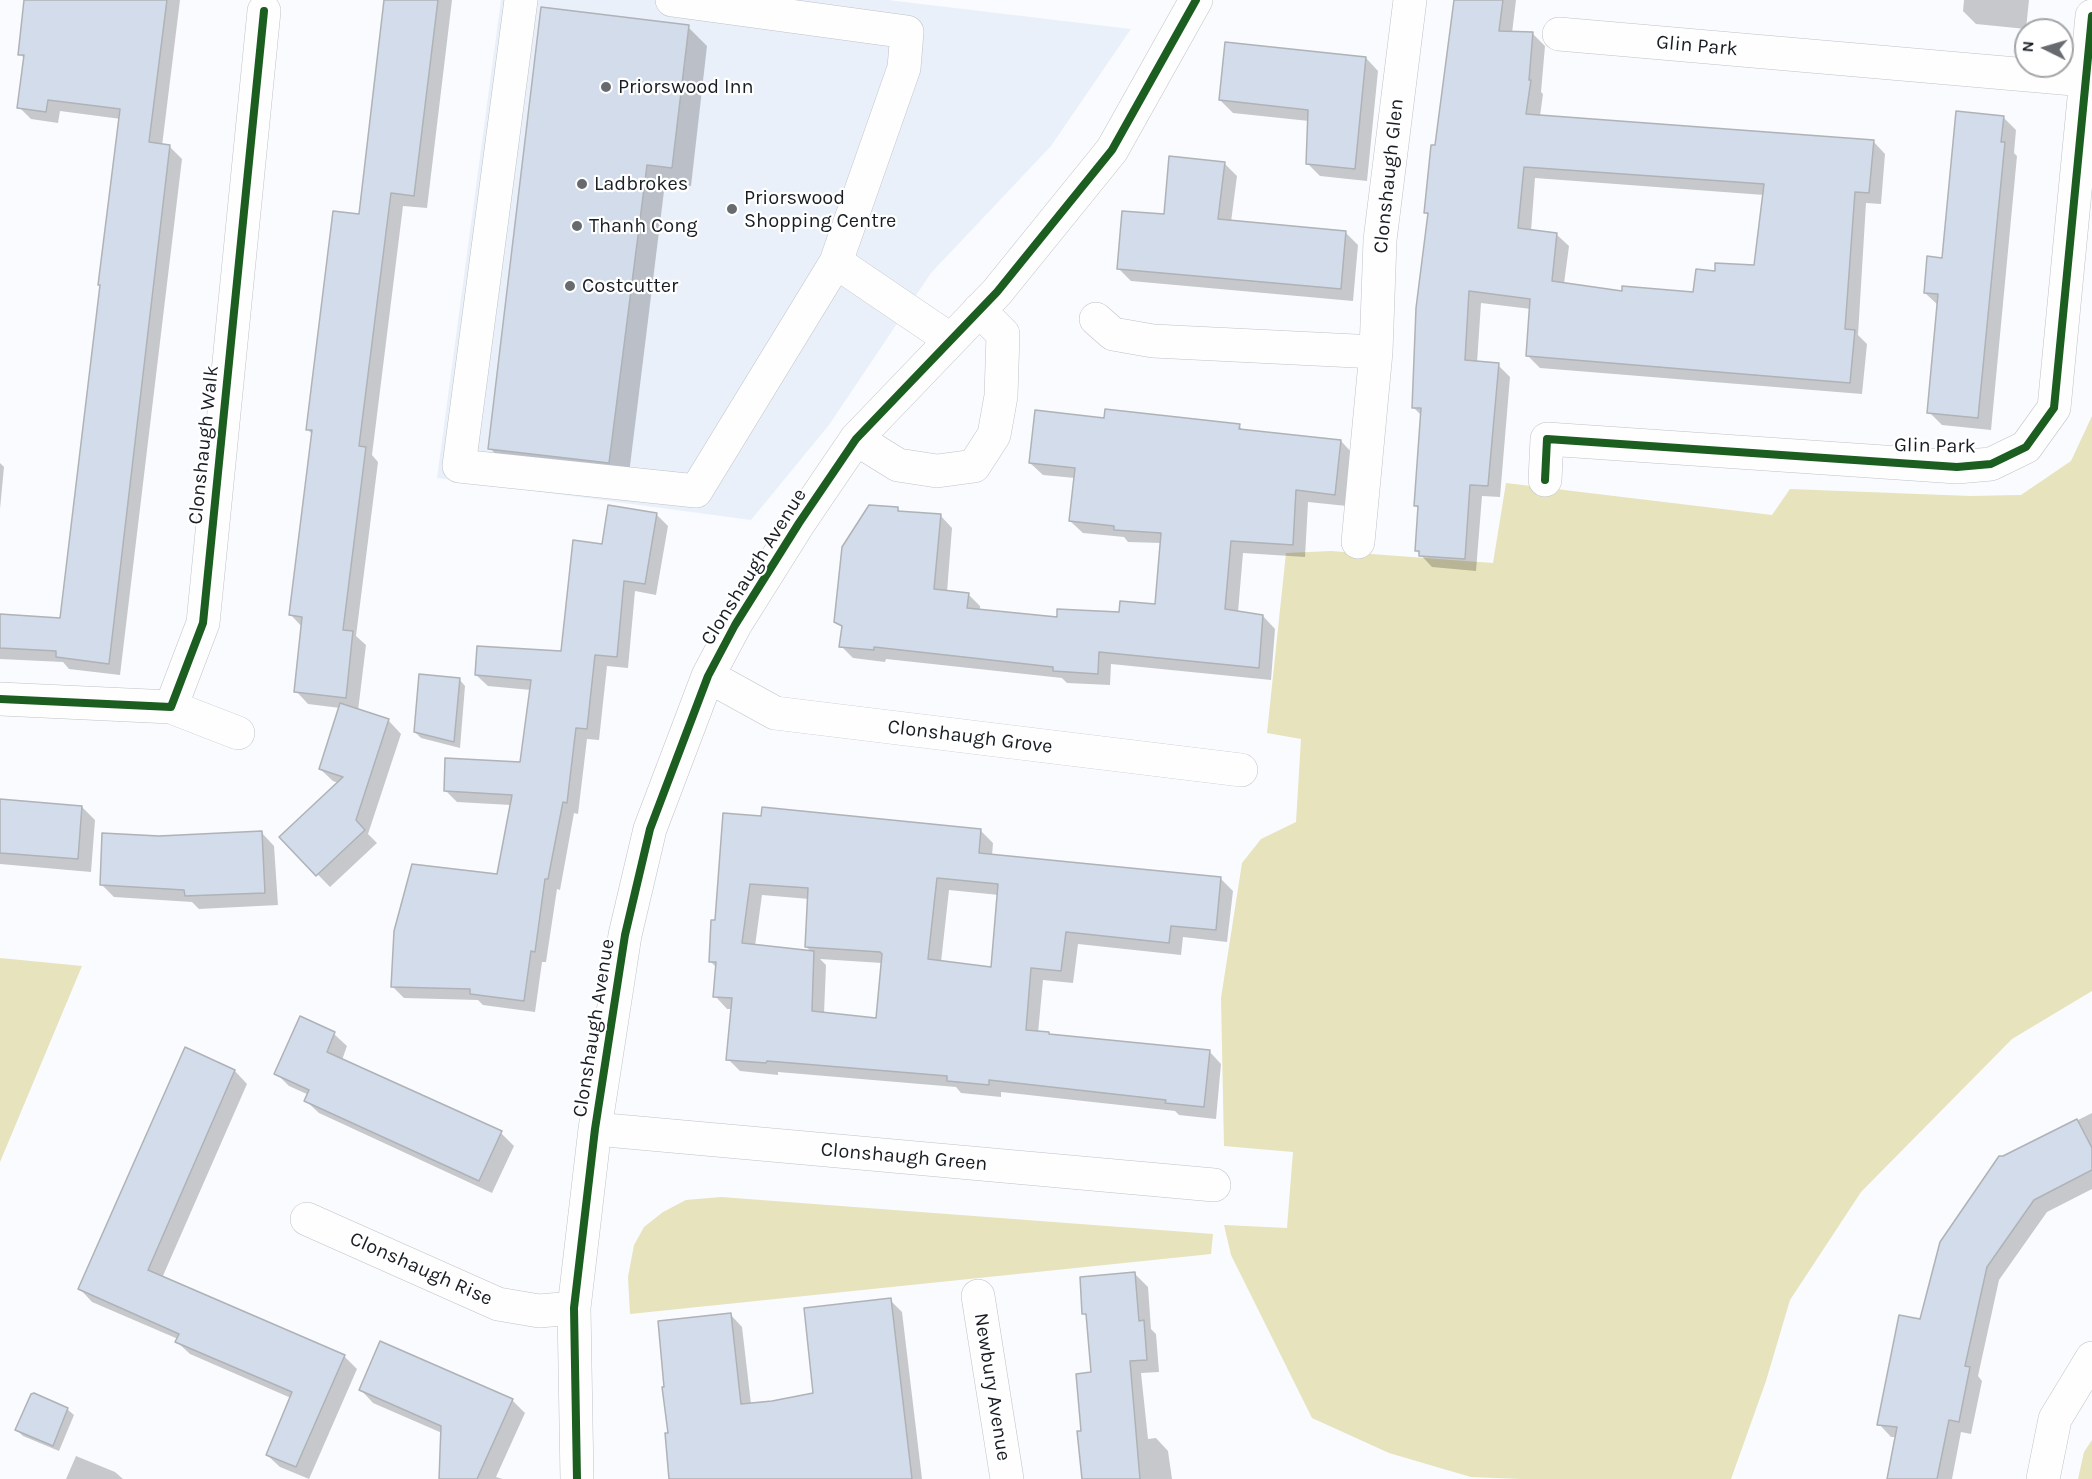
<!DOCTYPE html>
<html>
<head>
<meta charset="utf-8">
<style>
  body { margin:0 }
  #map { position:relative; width:2092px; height:1479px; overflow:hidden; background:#f9fbfe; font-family:Karla,sans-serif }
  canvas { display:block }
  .north { position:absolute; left:2014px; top:18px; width:60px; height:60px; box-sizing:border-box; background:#fff; border:2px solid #a3a5a7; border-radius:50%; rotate:275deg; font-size:16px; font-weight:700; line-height:24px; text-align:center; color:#191e24 }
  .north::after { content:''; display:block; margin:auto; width:21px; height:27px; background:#676b70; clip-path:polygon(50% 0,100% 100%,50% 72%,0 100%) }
</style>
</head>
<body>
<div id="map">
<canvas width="2092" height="1479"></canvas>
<div class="north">N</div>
</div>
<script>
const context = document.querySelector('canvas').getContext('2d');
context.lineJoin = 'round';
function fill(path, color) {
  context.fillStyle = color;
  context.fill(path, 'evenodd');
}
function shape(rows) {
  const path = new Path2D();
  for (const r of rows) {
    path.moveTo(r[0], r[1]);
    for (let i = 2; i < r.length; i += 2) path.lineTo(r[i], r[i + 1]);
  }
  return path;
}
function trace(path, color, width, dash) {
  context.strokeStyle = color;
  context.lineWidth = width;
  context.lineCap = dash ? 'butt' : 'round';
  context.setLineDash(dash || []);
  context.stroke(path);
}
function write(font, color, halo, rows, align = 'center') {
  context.font = font + ' Karla,sans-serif';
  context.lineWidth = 4.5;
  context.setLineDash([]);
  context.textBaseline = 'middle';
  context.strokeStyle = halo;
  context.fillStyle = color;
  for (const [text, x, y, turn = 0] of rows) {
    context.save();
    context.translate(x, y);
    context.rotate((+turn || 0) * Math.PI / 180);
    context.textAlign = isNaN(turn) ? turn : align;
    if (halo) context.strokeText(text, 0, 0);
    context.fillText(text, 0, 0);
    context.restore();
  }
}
fill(shape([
  [501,0,888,0,1131,29,1051,146,931,273,829,425,751,520,437,478]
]), '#eaf0fa');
fill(shape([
  [2092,416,2092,991,2012,1039,1861,1192,1790,1300,1766,1381,1731,1479,1521,1479,1471,1477,1389,1453,1312,1418,1231,1255,1224,1225,1287,1228,1293,1152,1224,1146,1221,998,1242,863,1261,839,1296,822,1301,739,1267,733,1286,553,1331,551,1493,563,1506,483,1772,515,1790,489,1970,496,2021,495,2071,461],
  [0,958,82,966,0,1162],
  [721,1197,1213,1234,1211,1254,630,1314,628,1277,634,1245,644,1227,663,1212,686,1200],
  [2092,1440,2092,1479,2078,1479,2084,1452]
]), '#e6e3bd');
fill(shape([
  [24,0,180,0,162,146,170,147,182,159,120,675,69,669,63,662,0,659,0,616,62,619,121,119,60,111,58,123,31,119,19,107,25,59,20,54],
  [386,0,452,0,427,208,403,206,372,455,378,462,356,636,366,645,358,711,389,721,401,734,368,834,377,843,330,887,281,837,338,783,333,781,320,769,340,708,308,704,296,691,302,627,291,615,313,435,307,429,360,216],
  [1455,0,1516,0,1512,33,1533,34,1545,46,1541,92,1543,94,1540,116,1873,141,1885,154,1881,204,1866,203,1858,335,1867,344,1862,394,1540,368,1528,356,1531,309,1481,303,1477,363,1498,365,1510,377,1500,497,1482,496,1476,571,1432,567,1417,551,1419,509,1415,505,1422,416,1413,407,1429,216,1425,212,1436,147],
  [1535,178,1764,195,1755,266,1717,273,1695,294,1623,292,1564,284,1569,246,1556,234,1531,231],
  [1964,0,2029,0,2026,29,1976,24,1963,11],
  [688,27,707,46,691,186,665,183,628,482,509,468,490,448],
  [1366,58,1378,71,1367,181,1320,176,1308,164,1309,121,1233,113,1220,100],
  [2003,117,2016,130,2014,153,2017,156,1991,430,1942,425,1929,412,1939,306,1925,293,1943,259],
  [1225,164,1237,176,1231,222,1345,232,1358,245,1353,301,1131,281,1118,268,1165,216],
  [1105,419,1239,426,1244,431,1341,441,1353,454,1347,506,1308,502,1305,557,1243,553,1238,612,1263,616,1275,629,1271,680,1111,664,1110,685,1067,683,1062,678,886,659,885,662,853,658,841,646,843,628,836,621,898,509,902,513,940,515,952,528,947,592,968,594,980,606,980,611,1058,619,1121,614,1156,606,1162,543,1128,542,1124,537,1083,533,1070,521,1075,478,1043,475,1030,463],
  [0,463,4,467,0,509],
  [656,514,668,526,656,595,635,591,628,668,607,666,599,740,587,739,578,814,574,813,560,890,557,889,546,962,542,962,535,1012,483,1005,478,1000,404,998,392,986,498,876,511,805,457,802,445,790,521,764,531,690,488,686,476,675,562,653,603,546],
  [459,679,465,686,460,748,421,738,415,732],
  [0,800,82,807,95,820,91,872,0,864],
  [724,815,980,830,993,843,992,856,1220,878,1233,891,1227,942,1183,937,1181,955,1078,944,1073,983,1043,980,1038,1033,1050,1036,1209,1051,1221,1064,1216,1119,1179,1115,1175,1111,1001,1092,1001,1097,961,1093,956,1087,778,1072,778,1075,740,1071,728,1059,733,1009,727,1009,715,996,717,968,710,961,716,922],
  [949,890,999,895,993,968,941,962],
  [762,895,809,899,806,947,812,952,755,946],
  [820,959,882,963,877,1019,824,1014,826,965],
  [262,833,274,846,278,905,199,909,192,902,114,897,101,884,159,838],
  [301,1018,334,1034,347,1046,342,1060,501,1133,514,1146,492,1193,319,1113,306,1101,309,1095,289,1086,276,1073],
  [185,1049,235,1071,247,1084,162,1278,344,1356,357,1369,309,1479,280,1467,267,1455,291,1398,190,1354,177,1342,178,1339,92,1302,80,1289],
  [2092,1113,2092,1189,2047,1212,1999,1280,1978,1376,1982,1381,1971,1434,1961,1432,1952,1479,1888,1479,1896,1437,1891,1437,1879,1424,1921,1321,2004,1157],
  [1135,1274,1148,1287,1151,1329,1156,1334,1159,1372,1141,1373,1148,1439,1156,1438,1168,1451,1172,1479,1085,1479,1083,1432,1093,1374,1088,1318,1084,1313],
  [890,1300,902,1312,922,1479,671,1479,669,1434,730,1314,742,1327,751,1404,815,1395],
  [361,1390,512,1400,525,1413,496,1477,503,1479,441,1479,442,1433,373,1403],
  [67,1409,74,1415,59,1451,23,1436,17,1430],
  [76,1456,115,1472,123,1479,66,1479]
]), '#0003');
const building = shape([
  [24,0,167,0,149,142,170,145,109,664,56,657,56,651,0,648,0,614,60,618,100,285,98,285,120,109,48,100,46,112,17,108,24,55,18,55,24,0],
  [384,0,438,0,414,196,391,193,359,446,366,447,343,630,353,631,346,698,294,692,302,617,289,615,312,430,306,430,333,211,359,214,384,0],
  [1454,0,1503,0,1499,31,1533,32,1529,80,1531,80,1526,114,1874,140,1869,193,1855,192,1845,329,1855,330,1850,383,1526,356,1530,299,1469,291,1465,360,1499,363,1488,486,1470,485,1465,559,1419,556,1419,551,1415,551,1418,506,1414,506,1421,408,1412,408,1416,308,1428,213,1424,213,1431,145,1435,145,1454,0],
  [1524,167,1764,184,1754,265,1715,263,1715,271,1696,269,1693,292,1622,286,1622,291,1552,281,1557,233,1518,228,1524,167],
  [541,7,689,25,672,168,647,165,609,463,488,449,541,7],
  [1225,42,1366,57,1355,169,1306,164,1308,110,1219,100,1225,42],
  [1956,111,2004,116,2001,142,2005,142,1978,418,1927,413,1938,294,1924,293,1927,256,1942,258,1956,111],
  [1169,156,1225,162,1218,219,1346,231,1341,289,1117,269,1122,211,1164,214,1169,156],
  [1105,409,1240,424,1239,429,1341,440,1335,495,1296,490,1293,545,1231,541,1225,609,1263,615,1259,668,1099,652,1098,674,1053,671,1053,667,874,647,874,650,839,647,842,626,834,622,842,547,869,505,898,507,898,511,941,514,934,589,969,593,967,608,1057,617,1057,609,1119,612,1120,601,1155,604,1161,533,1114,530,1114,526,1069,521,1075,468,1029,463,1035,410,1104,418,1105,409],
  [608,505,657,513,645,584,624,581,617,657,595,655,587,729,576,728,567,803,563,802,548,879,545,879,535,952,531,951,524,1001,470,994,470,989,391,987,394,931,412,864,497,874,512,795,444,791,445,758,520,762,531,680,475,675,477,646,561,651,573,540,602,544,608,505],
  [419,674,460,678,454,742,414,732,419,674],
  [340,703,389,719,356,820,365,830,316,876,279,837,343,777,319,769,340,703],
  [0,799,82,806,78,859,0,853,0,799],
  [762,807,981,829,979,853,1221,877,1216,930,1171,926,1169,943,1066,932,1061,971,1031,968,1026,1030,1049,1032,1049,1034,1210,1050,1204,1107,1165,1103,1166,1100,989,1080,989,1085,947,1081,947,1076,767,1061,766,1063,726,1060,732,998,713,997,716,962,709,962,711,920,715,920,723,813,761,816,762,807],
  [937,878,998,884,991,967,928,959,937,878],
  [750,884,808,888,805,947,880,952,882,954,876,1018,812,1011,814,951,742,943,750,884],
  [262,831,265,893,185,896,184,890,100,885,102,833,159,836,262,831],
  [300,1016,335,1032,327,1052,502,1131,479,1181,304,1101,309,1090,274,1074,300,1016],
  [185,1047,235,1070,148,1270,345,1355,296,1467,266,1455,292,1392,175,1342,179,1334,78,1289,185,1047],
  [2077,1119,2092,1148,2092,1170,2034,1200,1987,1267,1965,1366,1970,1367,1959,1422,1949,1420,1937,1479,1887,1479,1897,1427,1877,1425,1899,1315,1920,1319,1940,1242,1999,1156,2003,1156,2077,1119],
  [1135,1272,1139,1321,1144,1320,1147,1360,1130,1361,1140,1479,1082,1479,1077,1431,1081,1431,1076,1374,1091,1372,1086,1314,1082,1314,1080,1277,1135,1272],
  [891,1298,912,1479,669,1479,665,1433,668,1433,662,1387,664,1387,658,1321,731,1313,741,1404,772,1401,813,1393,804,1308,891,1298],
  [380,1341,513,1399,477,1479,439,1479,441,1426,359,1390,380,1341],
  [34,1393,68,1408,53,1446,15,1430,31,1394,34,1393]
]);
fill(building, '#d2dcea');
trace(building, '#afb2b6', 1.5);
const minor = shape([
  [521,0,459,466,696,491,836,262,904,68,907,32,672,0],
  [1559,34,2085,80],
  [836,262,951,340],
  [1096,319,1113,334,1153,341,1376,352],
  [856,439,898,465,937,471,974,466,994,435,1001,396,1003,334,979,310],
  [1545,480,1547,439,1957,467,1991,464,2026,447,2054,408,2092,16],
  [1358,542,1376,352,1380,240,1410,0],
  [708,676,775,713,1241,770],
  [0,699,171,707,203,623,264,11],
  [171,707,238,733],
  [595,1129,1214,1185],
  [307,1219,498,1304,539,1311,574,1308],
  [978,1296,1007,1479],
  [577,1479,574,1308,595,1129,625,935,650,829,708,676,735,625,799,523,856,439,997,292,1112,150,1196,0],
  [2043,1479,2055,1419,2092,1358]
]);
trace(minor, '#bfc2c6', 34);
trace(minor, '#fefeff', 33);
trace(shape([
  [1545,480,1547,439,1957,467,1991,464,2026,447,2054,408,2092,16],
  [0,699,171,707,203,623,264,11],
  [577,1479,574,1308,595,1129,625,935,650,829,708,676,735,625,799,523,856,439,997,292,1112,150,1196,0]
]), '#1b5e20', 8);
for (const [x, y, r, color] of [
  [606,87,6,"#676b70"],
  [582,184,6,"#676b70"],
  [732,209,6,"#676b70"],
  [577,226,6,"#676b70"],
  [570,286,6,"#676b70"]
]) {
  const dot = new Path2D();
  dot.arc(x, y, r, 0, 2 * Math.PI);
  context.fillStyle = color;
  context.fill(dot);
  trace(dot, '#fff', 2);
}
write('20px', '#191e24', '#fff', [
  ["Glin Park",1697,46,5],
  ["Clonshaugh Glen",1389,176,-84],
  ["Clonshaugh Walk",204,445,-84],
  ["Glin Park",1935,446,1],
  ["Clonshaugh Avenue",754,567,-58],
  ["Clonshaugh Grove",970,737,7],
  ["Clonshaugh Avenue",594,1028,-81],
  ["Clonshaugh Green",904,1157,5],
  ["Clonshaugh Rise",421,1269,24],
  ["Newbury Avenue",992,1387,81]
]);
write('20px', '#191e24', '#fff', [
  ["Priorswood Inn",618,87],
  ["Ladbrokes",594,184],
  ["Priorswood",744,198],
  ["Shopping Centre",744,221],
  ["Thanh Cong",589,226],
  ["Costcutter",582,286]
], 'left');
</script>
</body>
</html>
